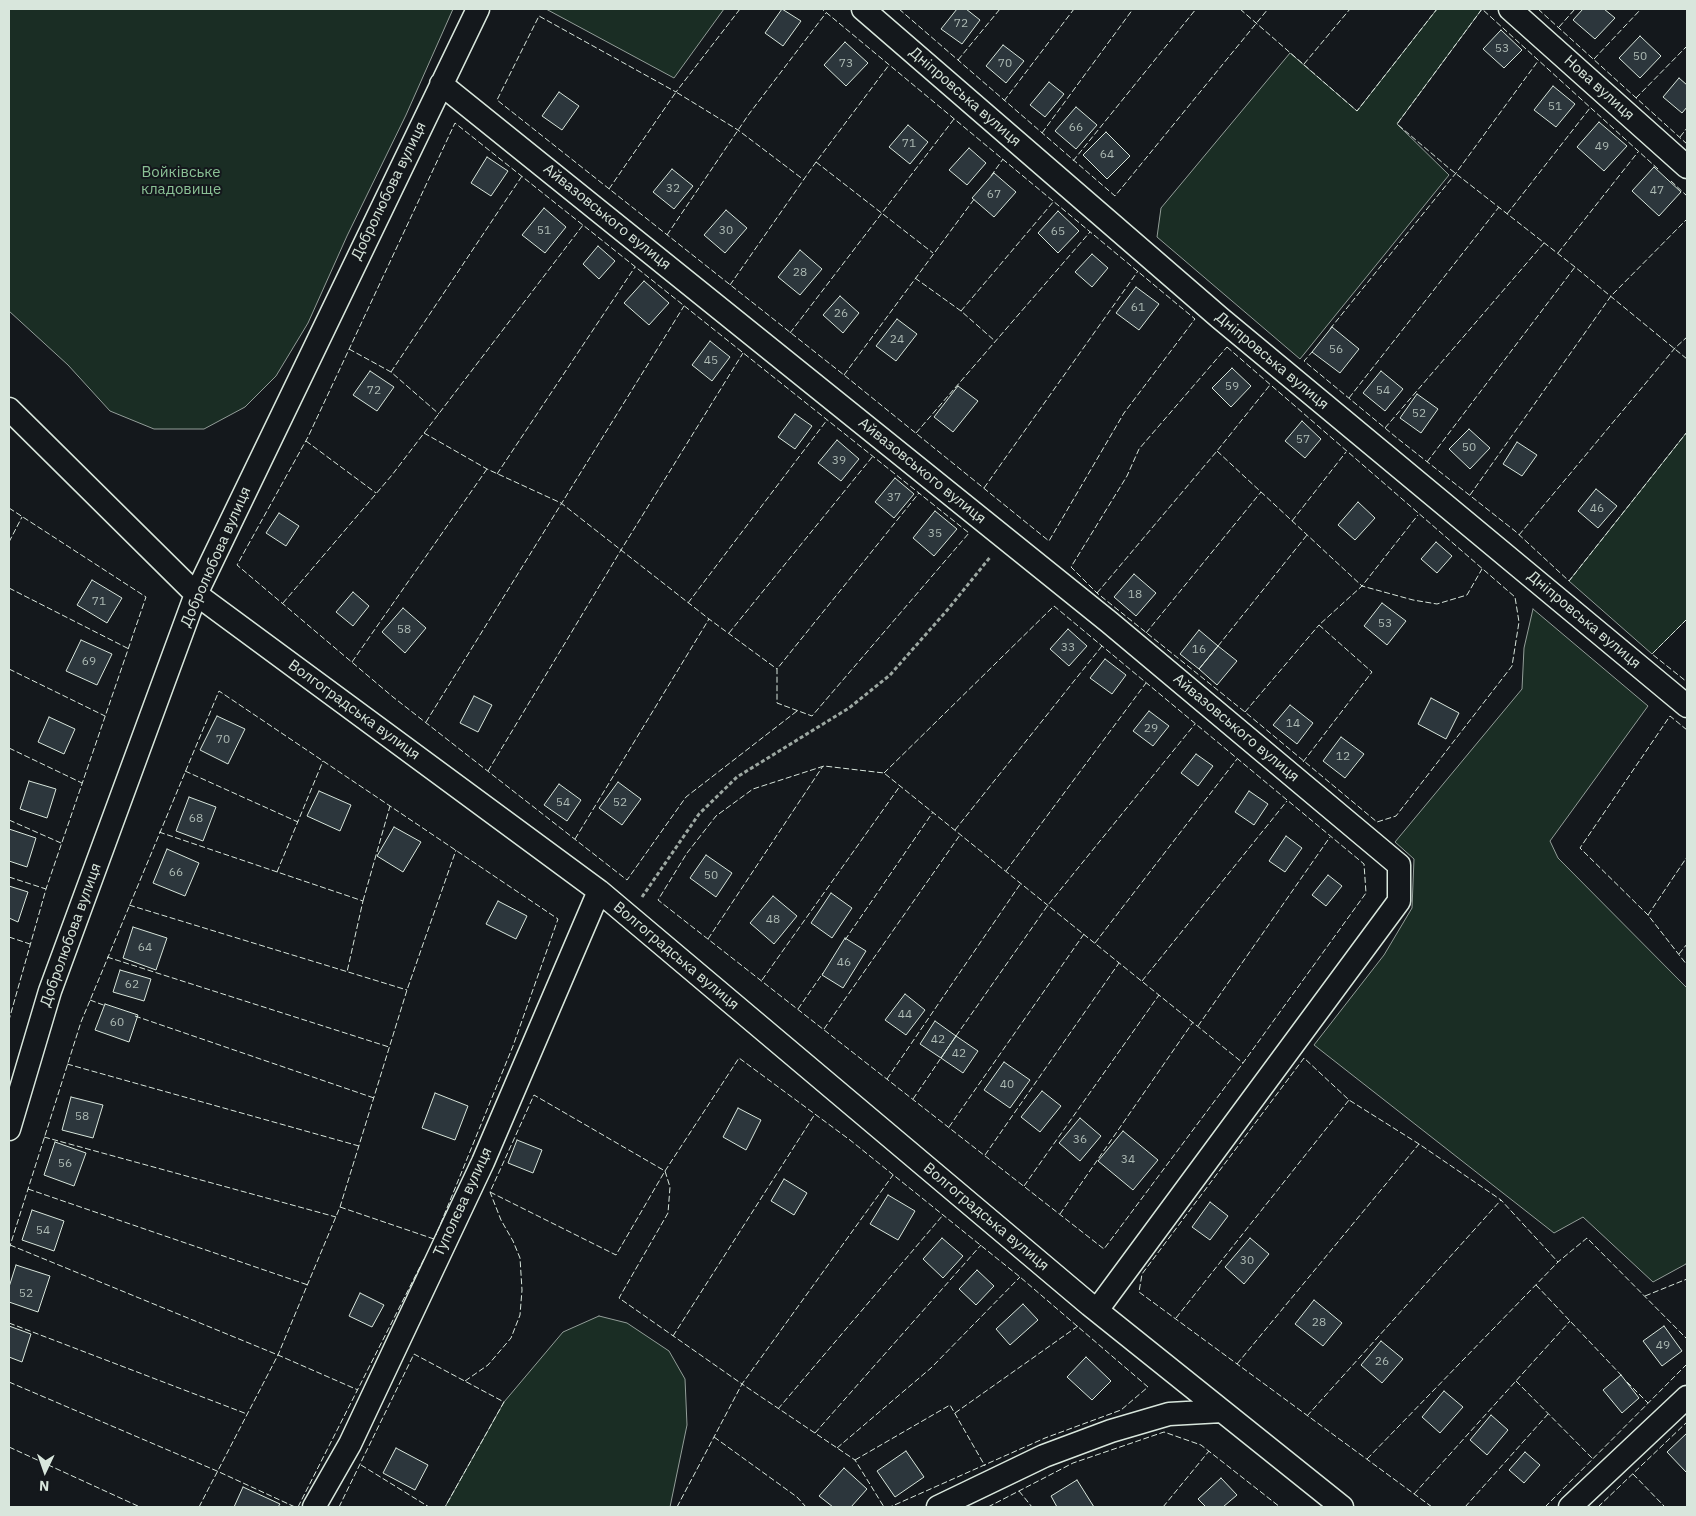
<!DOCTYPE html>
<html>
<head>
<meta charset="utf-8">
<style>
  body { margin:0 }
  #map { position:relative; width:1696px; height:1516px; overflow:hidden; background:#14181c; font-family:"IBM Plex Sans",sans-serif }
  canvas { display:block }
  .frame { position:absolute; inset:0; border:10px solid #d8e6dc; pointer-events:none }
  .north { position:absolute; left:20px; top:1446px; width:50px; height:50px; -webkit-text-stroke:4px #14181c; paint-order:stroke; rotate:183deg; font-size:14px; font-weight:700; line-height:20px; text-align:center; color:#d8e6dc }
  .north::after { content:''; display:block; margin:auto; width:18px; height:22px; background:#d8e6dc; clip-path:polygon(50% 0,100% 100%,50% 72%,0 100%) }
</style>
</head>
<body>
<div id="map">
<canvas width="1696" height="1516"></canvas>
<div class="frame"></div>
<div class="north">N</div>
</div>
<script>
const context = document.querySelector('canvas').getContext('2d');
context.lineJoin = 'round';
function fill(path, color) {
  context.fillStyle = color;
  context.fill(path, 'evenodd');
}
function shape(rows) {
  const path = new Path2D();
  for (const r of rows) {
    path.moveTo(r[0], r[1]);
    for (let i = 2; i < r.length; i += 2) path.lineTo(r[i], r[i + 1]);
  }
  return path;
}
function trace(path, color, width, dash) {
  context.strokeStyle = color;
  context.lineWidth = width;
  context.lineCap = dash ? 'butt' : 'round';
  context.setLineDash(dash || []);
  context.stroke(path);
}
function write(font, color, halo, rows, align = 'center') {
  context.font = font + ' "IBM Plex Sans",sans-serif';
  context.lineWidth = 4;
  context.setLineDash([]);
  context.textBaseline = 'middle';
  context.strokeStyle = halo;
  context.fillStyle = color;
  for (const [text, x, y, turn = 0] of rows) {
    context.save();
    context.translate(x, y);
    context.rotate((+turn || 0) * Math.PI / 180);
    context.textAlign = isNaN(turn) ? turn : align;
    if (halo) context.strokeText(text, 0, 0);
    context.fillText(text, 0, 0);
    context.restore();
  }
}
const green = shape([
  [9,9,453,9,406,115,347,236,308,323,276,376,245,407,204,429,154,429,110,411,68,365,9,311,9,9],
  [546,9,724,9,674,78,546,9],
  [1437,9,1482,9,1397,124,1449,175,1300,359,1157,237,1161,208,1290,53,1357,111,1437,9],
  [1687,432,1687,619,1652,654,1569,581,1687,432],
  [1533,609,1648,706,1550,841,1558,858,1687,988,1687,1262,1686,1264,1653,1282,1583,1217,1554,1233,1314,1045,1384,955,1412,908,1414,859,1395,842,1522,689,1524,648,1533,609],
  [599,1316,627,1323,669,1351,685,1379,687,1425,670,1507,445,1507,504,1402,563,1332,599,1316]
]);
fill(green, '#1a2d24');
trace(green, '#939e99', 1);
const building = shape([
  [782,9,801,21,783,46,765,33,782,9],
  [957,9,966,9,980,20,962,44,941,29,957,9],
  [1583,9,1604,9,1615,18,1595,39,1573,20,1583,9],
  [1501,30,1522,50,1504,68,1483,49,1501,30],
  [1640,36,1661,56,1640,78,1619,58,1640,36],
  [845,42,868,63,846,86,824,65,845,42],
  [1003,45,1024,61,1006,83,986,66,1003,45],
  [1679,78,1687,85,1687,107,1682,113,1663,97,1679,78],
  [1049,82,1064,94,1045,117,1030,105,1049,82],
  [1553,86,1575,104,1556,127,1534,110,1553,86],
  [559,92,579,106,562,130,542,116,559,92],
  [1076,107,1097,125,1076,149,1055,131,1076,107],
  [1599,122,1627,146,1604,171,1577,147,1599,122],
  [908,125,928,142,910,164,889,147,908,125],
  [1106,132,1130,156,1107,179,1083,155,1106,132],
  [969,148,986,163,967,185,949,170,969,148],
  [487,157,508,171,491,196,471,183,487,157],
  [1654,167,1681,192,1659,216,1632,191,1654,167],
  [672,169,693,186,674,209,653,192,672,169],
  [994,173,1016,192,994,217,972,198,994,173],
  [544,208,566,227,545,253,522,235,544,208],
  [726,210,747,228,725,253,704,235,726,210],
  [1058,211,1079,231,1058,253,1038,233,1058,211],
  [598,246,615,261,599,279,583,264,598,246],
  [800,250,822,269,800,295,778,277,800,250],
  [1092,254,1108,268,1092,287,1075,272,1092,254],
  [644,281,669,303,649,325,624,303,644,281],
  [1136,287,1159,304,1139,330,1116,313,1136,287],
  [840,296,859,313,843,333,823,315,840,296],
  [897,319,917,334,896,361,876,346,897,319],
  [1332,327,1359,349,1340,373,1312,352,1332,327],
  [710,341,730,357,712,381,692,365,710,341],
  [1232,368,1251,386,1231,407,1212,388,1232,368],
  [370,371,394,387,377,411,353,395,370,371],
  [1381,371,1403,389,1385,411,1363,393,1381,371],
  [958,386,978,401,953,432,934,417,958,386],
  [1417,394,1438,409,1421,433,1400,418,1417,394],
  [795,414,812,426,795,449,778,437,795,414],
  [1302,421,1321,439,1305,458,1285,441,1302,421],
  [1469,429,1490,448,1470,469,1449,449,1469,429],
  [837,440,859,459,841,481,818,463,837,440],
  [1517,442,1537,455,1522,476,1503,464,1517,442],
  [895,478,914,494,894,518,875,502,895,478],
  [1596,489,1617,506,1598,528,1578,511,1596,489],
  [1358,502,1375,518,1355,540,1338,525,1358,502],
  [935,511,957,529,934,556,913,538,935,511],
  [279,513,299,526,286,546,266,533,279,513],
  [1436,542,1452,556,1437,573,1421,559,1436,542],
  [1134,574,1156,593,1136,616,1114,597,1134,574],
  [92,580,122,598,107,623,77,605,92,580],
  [353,592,369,606,353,626,336,612,353,592],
  [1382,603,1406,621,1387,645,1364,626,1382,603],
  [403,608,426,628,405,653,382,632,403,608],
  [1068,629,1087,646,1069,666,1050,649,1068,629],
  [1199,630,1218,646,1199,669,1180,654,1199,630],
  [81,640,112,654,97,685,66,671,81,640],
  [1218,646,1237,661,1217,685,1199,669,1218,646],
  [1105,659,1126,675,1112,694,1090,678,1105,659],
  [474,696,492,705,478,732,460,723,474,696],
  [1431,698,1459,713,1446,739,1418,724,1431,698],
  [1290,705,1313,723,1297,744,1273,725,1290,705],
  [1149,711,1169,726,1153,746,1133,731,1149,711],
  [217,716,245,729,228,764,200,750,217,716],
  [49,717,75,729,64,754,38,742,49,717],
  [1341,737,1364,754,1345,778,1323,761,1341,737],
  [1196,754,1213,766,1198,786,1181,773,1196,754],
  [29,781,56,789,47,818,20,809,29,781],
  [618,782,641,799,622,825,599,808,618,782],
  [559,784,581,800,567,821,544,805,559,784],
  [319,791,351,805,340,831,307,816,319,791],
  [1249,791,1268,804,1254,825,1235,812,1249,791],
  [189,797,216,807,203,841,176,831,189,797],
  [394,827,421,842,403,872,377,856,394,827],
  [9,829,36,838,27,867,9,861,9,829],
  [1286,836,1302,848,1285,872,1269,861,1286,836],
  [167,849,199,863,185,896,153,883,167,849],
  [706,855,732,873,716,897,690,878,706,855],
  [1328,875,1342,886,1326,906,1312,895,1328,875],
  [9,886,28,892,18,922,9,918,9,886],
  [831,893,852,908,832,938,811,923,831,893],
  [773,896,797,916,774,944,750,923,773,896],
  [498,901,527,916,516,939,486,924,498,901],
  [133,927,167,938,156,970,123,958,133,927],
  [845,938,866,951,843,988,822,975,845,938],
  [120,970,151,979,144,1001,113,992,120,970],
  [905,994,925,1010,906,1035,885,1020,905,994],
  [105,1004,138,1015,129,1042,95,1030,105,1004],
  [935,1021,956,1036,941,1058,920,1044,935,1021],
  [956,1036,978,1051,963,1073,941,1058,956,1036],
  [1004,1062,1030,1080,1010,1108,984,1090,1004,1062],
  [1042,1091,1061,1106,1040,1132,1021,1117,1042,1091],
  [435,1093,468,1106,455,1140,422,1128,435,1093],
  [71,1097,103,1105,93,1138,62,1130,71,1097],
  [738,1108,761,1120,746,1150,723,1137,738,1108],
  [1080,1118,1101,1136,1080,1161,1059,1143,1080,1118],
  [1123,1131,1158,1160,1133,1190,1098,1161,1123,1131],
  [517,1140,542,1150,533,1173,508,1163,517,1140],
  [55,1142,86,1153,74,1186,44,1175,55,1142],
  [784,1179,807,1193,794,1215,771,1201,784,1179],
  [888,1195,915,1211,898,1240,870,1224,888,1195],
  [1210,1202,1228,1216,1210,1240,1192,1227,1210,1202],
  [32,1210,64,1221,54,1251,22,1240,32,1210],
  [942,1238,963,1256,943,1278,923,1259,942,1238],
  [1250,1238,1269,1254,1244,1284,1225,1267,1250,1238],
  [16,1265,50,1276,38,1312,9,1302,9,1287,16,1265],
  [977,1270,994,1286,976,1305,959,1289,977,1270],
  [360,1293,384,1305,372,1327,349,1316,360,1293],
  [1314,1300,1342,1323,1323,1346,1295,1324,1314,1300],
  [1023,1304,1038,1320,1010,1345,996,1329,1023,1304],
  [9,1326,31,1334,22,1362,9,1357,9,1326],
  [1664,1326,1682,1351,1662,1366,1643,1341,1664,1326],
  [1381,1341,1403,1359,1382,1383,1361,1365,1381,1341],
  [1086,1357,1111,1381,1092,1400,1067,1377,1086,1357],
  [1621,1375,1639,1398,1622,1413,1603,1390,1621,1375],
  [1444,1391,1463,1407,1440,1433,1422,1417,1444,1391],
  [1491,1415,1508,1430,1487,1455,1470,1440,1491,1415],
  [1687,1433,1687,1470,1686,1472,1667,1452,1687,1433],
  [396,1448,428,1465,415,1490,383,1473,396,1448],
  [906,1451,924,1477,895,1497,877,1471,906,1451],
  [1525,1452,1540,1465,1524,1483,1509,1470,1525,1452],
  [844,1468,867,1489,851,1507,833,1507,819,1496,844,1468],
  [1221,1478,1237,1495,1223,1507,1206,1507,1198,1499,1221,1478],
  [1077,1480,1094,1507,1057,1507,1051,1496,1077,1480],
  [243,1487,280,1504,278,1507,234,1507,243,1487]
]);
fill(building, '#2c363c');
trace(building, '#d8e6dc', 1);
const minor = shape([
  [863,9,1220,318,1687,706],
  [1510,9,1687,167],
  [441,84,1109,622,1399,865,1399,901,1097,1310],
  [9,409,196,594,599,891,1090,1305,1342,1507],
  [9,1129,50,991,196,594,478,9],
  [314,1507,350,1444,483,1162,599,891],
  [938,1507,1044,1456,1111,1431,1169,1414,1222,1411],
  [1570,1507,1687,1397]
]);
trace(minor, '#d8e6dc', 25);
trace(shape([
  [642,897,699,814,737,777,849,708,890,675,949,608,991,556]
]), '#9da8a2', 3, [4, 2.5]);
trace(minor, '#14181c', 22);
trace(shape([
  [740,9,676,92,539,16,497,100,844,375,1049,541,1124,413,1195,319,822,9],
  [899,9,1115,196,1268,9],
  [1240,9,1357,111,1437,9],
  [1538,9,1687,144],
  [1559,27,1575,9],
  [1594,59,1641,9],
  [958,60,1000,9],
  [1304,64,1350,9],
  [1636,98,1687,46],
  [1004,101,1074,9],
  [1042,133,1133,9],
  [1680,137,1687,128],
  [1073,161,1196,9],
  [816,162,933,253],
  [1658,169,1482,9,1397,124,1450,169,1575,267,1687,359],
  [991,176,1003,159],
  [1671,181,1687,196],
  [609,189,676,92,738,130,804,180],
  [1507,214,1590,108],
  [667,235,749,114,826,13],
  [1558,253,1638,152],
  [915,278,961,311,995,341],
  [730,285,816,162,889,65],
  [961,311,1054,201],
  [1330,329,1456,173,1538,61],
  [790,333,954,119],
  [1227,347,1515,597,1519,622,1512,666,1396,816,1377,822,1245,712,1097,593,1071,567,1127,476,1139,449,1227,347],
  [349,349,391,372,439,414],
  [1313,351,1304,361,1397,438,1515,531,1569,581,1687,432],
  [391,372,522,176],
  [844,375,975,198],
  [1349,398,1499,207],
  [1385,428,1544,243],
  [424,433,487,469,561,503,709,619,777,669],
  [916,433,1090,232],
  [306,441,376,493],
  [1217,451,1362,586,1413,600,1437,604,1467,595,1482,569],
  [1427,462,1575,267],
  [497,474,635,267],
  [984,488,1138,271],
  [1470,495,1611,296,1687,219],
  [9,508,146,597,46,889,9,1020],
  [1292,521,1346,452],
  [1519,535,1675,348,1687,337],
  [9,542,22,517],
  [9,588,129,649],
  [1097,593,1217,451,1270,385],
  [283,603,392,475,583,225],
  [688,603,827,420],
  [1687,619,1652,654,1687,682],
  [729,633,873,456],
  [1146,633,1261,492],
  [1218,646,1307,535],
  [352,662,487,469],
  [9,669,105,716],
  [797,711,686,797,627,880,393,697,237,565,308,437,455,123,969,533,812,716,777,703,777,669,919,493],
  [1245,712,1319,625],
  [426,722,684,306],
  [1687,730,1670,716,1580,848,1648,915,1687,965],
  [9,748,82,783],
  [1303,762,1372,672,1319,625,1362,586,1418,515],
  [185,771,298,822],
  [488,771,621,550,743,353],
  [884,773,1054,606,1364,864,1366,893,1243,1063,1104,1249,658,900,687,853,716,816,753,789,824,766,884,773,1243,1063],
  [9,820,61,843],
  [955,830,1102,646],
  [159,832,363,901,347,972],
  [575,839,709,619],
  [1006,871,1146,683],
  [277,872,323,761],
  [9,877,46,889],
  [363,901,390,806],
  [129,905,407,990],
  [1648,915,1687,857],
  [9,937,30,944],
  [708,939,823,766],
  [845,940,933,812],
  [1095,943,1237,759],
  [1679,954,1687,944],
  [107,957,389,1047],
  [762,980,900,786],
  [1142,981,1287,801],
  [90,1000,106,1006],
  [798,1009,823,973],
  [135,1016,374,1098],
  [1198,1026,1330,837],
  [824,1029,960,835],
  [956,1036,1048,905,1195,724],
  [67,1064,359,1146],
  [887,1079,1021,883],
  [913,1099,941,1058],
  [949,1127,1084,934],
  [44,1137,336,1217],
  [985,1155,1119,963],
  [1024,1186,1159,995],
  [28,1189,308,1285],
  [490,1192,616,1255,665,1171,739,1058,850,1140,1020,1277,1148,1387,1121,1410,1045,1438,890,1507],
  [340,1207,434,1239],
  [1060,1214,1193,1022],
  [10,1245,278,1355,358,1390],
  [9,1249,81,1022,219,691,558,919,513,1046,436,1235],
  [1536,1285,1622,1376],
  [1645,1296,1687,1279],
  [1176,1318,1349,1100],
  [9,1323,247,1414],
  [673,1336,815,1114],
  [1237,1364,1419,1144],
  [465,1381,488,1365,511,1338,520,1315,522,1290,520,1258,513,1241,501,1220,490,1192,534,1095,665,1171,670,1187,668,1213,619,1298,742,1384,893,1175],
  [1516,1381,1593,1459],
  [9,1382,217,1471,295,1507],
  [1627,1382,1648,1403],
  [778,1409,943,1215],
  [955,1413,1078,1326],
  [1307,1416,1501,1200],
  [815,1433,981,1245],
  [714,1437,797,1497,806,1507],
  [9,1447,140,1507],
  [837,1448,931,1368,1020,1277],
  [1367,1459,1558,1262],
  [855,1460,950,1405,985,1466],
  [361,1465,429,1507],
  [1633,1474,1665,1507],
  [1019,1491,1032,1507],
  [1414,1494,1570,1321],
  [199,1507,278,1355,340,1207,407,990,456,850],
  [298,1507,425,1257],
  [339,1507,414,1354,504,1402,445,1507],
  [677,1507,742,1384,855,1460,884,1507],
  [988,1507,1073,1463,1164,1432,1201,1445,1280,1507],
  [1163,1507,1209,1451],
  [1432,1507,1139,1292,1142,1274,1304,1058,1349,1100,1419,1144,1501,1200,1558,1262,1587,1238,1687,1339],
  [1465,1507,1548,1414],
  [1545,1507,1687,1364],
  [1598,1507,1687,1422]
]), '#d8e6dc', 1, [6, 2.5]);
write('12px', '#adbab4', null, [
  ["72",961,24],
  ["53",1502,49],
  ["50",1640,57],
  ["73",846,64],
  ["70",1005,64],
  ["51",1555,107],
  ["66",1076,128],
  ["71",909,144],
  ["49",1602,147],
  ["64",1107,155],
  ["32",673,189],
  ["47",1657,191],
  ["67",994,195],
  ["51",544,231],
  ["30",726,231],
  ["65",1058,232],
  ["28",800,273],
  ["61",1138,308],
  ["26",841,314],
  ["24",897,340],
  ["56",1336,350],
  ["45",711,361],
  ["59",1232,387],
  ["72",374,391],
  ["54",1383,391],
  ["52",1419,414],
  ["57",1303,440],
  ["50",1469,448],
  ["39",839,461],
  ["37",894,498],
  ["46",1597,509],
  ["35",935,534],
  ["18",1135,595],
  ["71",99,602],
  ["53",1385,624],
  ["58",404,630],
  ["33",1068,648],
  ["16",1199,650],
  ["69",89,662],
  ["14",1293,724],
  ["29",1151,729],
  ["70",223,740],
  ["12",1343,757],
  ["54",563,803],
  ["52",620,803],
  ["68",196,819],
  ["66",176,873],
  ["50",711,876],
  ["48",773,920],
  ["64",145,948],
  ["46",844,963],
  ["62",132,985],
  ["44",905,1015],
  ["60",117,1023],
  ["42",938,1040],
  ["42",959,1054],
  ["40",1007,1085],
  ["58",82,1117],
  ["36",1080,1140],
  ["34",1128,1160],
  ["56",65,1164],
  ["54",43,1231],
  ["30",1247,1261],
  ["52",26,1294],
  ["28",1319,1323],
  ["49",1663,1346],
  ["26",1382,1362]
]);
write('15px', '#d8e6dc', '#14181c', [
  ["Нова вулиця",1599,88,42],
  ["Дніпровська вулиця",965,97,41],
  ["Добролюбова вулиця",389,191,-64],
  ["Айвазовського вулиця",607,217,39],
  ["Дніпровська вулиця",1272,361,40],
  ["Айвазовського вулиця",922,471,39],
  ["Добролюбова вулиця",216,557,-66],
  ["Дніпровська вулиця",1584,620,40],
  ["Волгоградська вулиця",354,710,36],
  ["Айвазовського вулиця",1236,728,40],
  ["Добролюбова вулиця",71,935,-70],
  ["Волгоградська вулиця",676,956,40],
  ["Туполєва вулиця",463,1202,-65],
  ["Волгоградська вулиця",986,1217,40]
]);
write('15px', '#8ac095', '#14181c', [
  ["Войківське",181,173],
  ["кладовище",181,190]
]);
</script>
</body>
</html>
